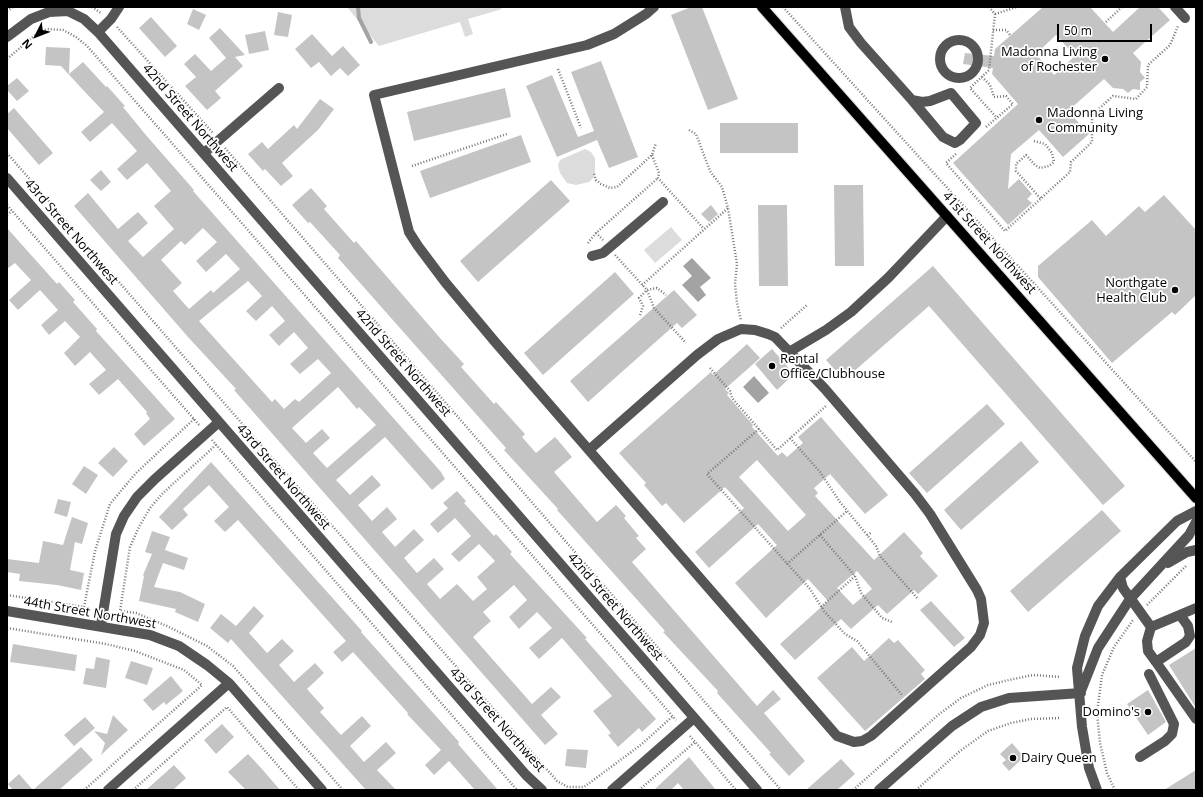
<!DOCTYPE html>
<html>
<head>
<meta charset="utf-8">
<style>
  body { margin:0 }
  #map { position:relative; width:1203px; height:797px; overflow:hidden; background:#fff; font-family:"Open Sans",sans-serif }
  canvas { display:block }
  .frame { position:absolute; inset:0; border:8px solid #000; pointer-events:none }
  .north { position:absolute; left:16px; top:16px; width:40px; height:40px; -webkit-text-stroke:3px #fff; paint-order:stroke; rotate:228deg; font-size:11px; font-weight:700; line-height:16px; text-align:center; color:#000 }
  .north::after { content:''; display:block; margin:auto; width:14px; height:18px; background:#000; clip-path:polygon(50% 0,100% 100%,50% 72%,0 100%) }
  .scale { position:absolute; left:1057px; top:24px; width:95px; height:18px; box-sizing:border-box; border:2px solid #000; border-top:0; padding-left:5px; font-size:12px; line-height:14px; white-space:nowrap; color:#000; -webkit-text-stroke:3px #fff; paint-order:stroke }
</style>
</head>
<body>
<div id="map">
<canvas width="1203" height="797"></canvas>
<div class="frame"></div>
<div class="north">N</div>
<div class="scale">50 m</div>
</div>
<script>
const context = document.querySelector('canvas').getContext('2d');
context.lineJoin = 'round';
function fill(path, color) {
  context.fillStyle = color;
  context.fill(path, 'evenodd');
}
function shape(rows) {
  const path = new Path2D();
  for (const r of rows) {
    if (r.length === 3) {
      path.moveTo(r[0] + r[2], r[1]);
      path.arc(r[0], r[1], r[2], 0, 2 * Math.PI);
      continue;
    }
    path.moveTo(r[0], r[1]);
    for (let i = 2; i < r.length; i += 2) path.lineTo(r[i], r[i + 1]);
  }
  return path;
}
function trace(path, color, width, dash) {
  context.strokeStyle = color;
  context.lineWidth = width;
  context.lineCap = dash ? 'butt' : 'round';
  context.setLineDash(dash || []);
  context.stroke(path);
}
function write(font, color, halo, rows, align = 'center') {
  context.font = font + ' "Open Sans",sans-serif';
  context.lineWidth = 3.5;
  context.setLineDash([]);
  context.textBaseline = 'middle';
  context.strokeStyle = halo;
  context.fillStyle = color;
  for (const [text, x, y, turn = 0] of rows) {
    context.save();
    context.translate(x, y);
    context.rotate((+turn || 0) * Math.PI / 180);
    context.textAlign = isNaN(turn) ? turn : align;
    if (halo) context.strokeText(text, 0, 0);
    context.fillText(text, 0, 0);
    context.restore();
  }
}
fill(shape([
  [347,7,500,7,502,9,468,19,473,34,465,37,460,22,379,46],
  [585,149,591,152,595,158,595,173,594,177,589,182,576,185,567,183,560,173,558,165,560,160],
  [671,227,682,240,655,263,644,250]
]), '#dcdcdc');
fill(shape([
  [692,258,711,278,700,287,706,295,698,302,682,285,692,276,683,266],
  [754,376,769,393,758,403,743,387]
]), '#a3a3a3');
trace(shape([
  [358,7,359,18,371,42]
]), '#a3a3a3', 4);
fill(shape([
  [691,7,702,7,738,99,708,110,671,15],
  [1043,7,1090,7,1113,32,1140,7,1158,7,1170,20,1133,53,1141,62,1140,72,1145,78,1140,82,1140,90,1133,89,1128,93,1123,89,1113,88,1104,79,1068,111,1089,134,1063,157,1039,130,1011,154,1008,189,1019,179,1032,194,1027,199,1032,203,1008,225,953,163,1018,104,992,74,993,68,963,64,965,53,994,56,995,49],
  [1056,35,1075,56,1054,75,1036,54],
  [193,9,206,15,199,30,187,24],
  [278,12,292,15,288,37,274,35],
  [151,17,177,46,165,57,139,28],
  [220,28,245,55,235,57,243,66,215,91,221,98,207,110,185,86,196,77,184,64,195,54,211,71,226,58,209,38],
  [265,31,269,50,249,54,245,35],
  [312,34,332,56,343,46,360,65,348,76,340,68,331,76,319,62,311,68,295,49],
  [46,47,70,48,69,74,83,62,106,87,107,86,125,106,123,107,145,134,194,190,193,191,441,472,445,479,432,490,385,437,336,480,350,495,372,475,381,485,358,505,372,521,387,507,397,519,382,532,395,547,414,529,424,540,404,558,417,573,434,558,444,569,427,584,440,599,457,584,473,601,487,589,477,577,495,561,479,544,459,562,451,554,471,536,455,518,438,533,430,524,448,508,443,503,457,491,466,501,464,503,494,536,496,534,512,552,510,554,587,638,585,639,656,719,642,732,639,728,618,747,608,735,611,733,593,711,612,696,562,638,539,659,529,648,552,628,537,612,519,629,509,617,527,600,514,585,483,612,491,621,473,637,532,704,551,687,561,697,541,715,558,734,545,745,234,390,236,389,188,337,74,206,88,193,118,229,138,212,148,223,128,241,143,257,174,229,154,206,171,191,147,163,127,180,117,169,137,151,112,123,90,142,81,132,104,112,85,92,61,66,45,65],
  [203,228,217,242,196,261,206,272,226,254,240,269,213,293,211,290,189,309,173,291,182,283,161,260,181,241,185,245],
  [248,281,262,296,246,311,256,321,272,306,285,321,269,335,279,346,294,332,308,348,290,364,300,374,318,359,331,373,299,402,295,399,284,409,275,399,272,402,199,321],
  [338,387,357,409,359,407,376,425,327,468,313,453,330,438,322,429,306,443,292,428],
  [601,61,638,157,609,168,597,140,557,157,526,86,552,75,578,137,594,131,571,72],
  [17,78,29,91,17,101,7,90,7,86],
  [505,88,511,117,414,141,407,112],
  [320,99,334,109,318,130,282,163,293,176,281,186,265,169,263,171,248,154,262,142,268,149,294,125,297,129],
  [14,108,53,153,39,165,7,128,7,114],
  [720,123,798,123,798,153,720,153],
  [521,135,531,162,430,198,420,171],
  [101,170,111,182,101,191,90,180],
  [551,180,570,201,478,282,460,261],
  [834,185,863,185,864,266,835,266],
  [311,188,327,206,324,209,354,243,356,241,440,338,464,364,461,367,494,404,496,402,525,434,522,437,536,453,555,437,562,445,572,457,554,472,597,522,616,505,626,516,624,518,639,536,636,538,646,549,632,562,757,706,773,690,781,699,764,713,805,761,789,776,769,754,771,753,717,693,718,691,663,632,665,631,557,510,558,509,504,450,506,448,338,258,340,255,310,222,308,223,292,205],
  [1164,195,1196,230,1196,295,1175,315,1172,312,1112,363,1038,277,1038,266,1092,220,1106,236,1139,206,1145,212],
  [711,205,718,214,709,222,701,214],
  [758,205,787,205,788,286,759,286],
  [7,228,57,284,59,282,75,300,73,302,97,329,96,331,175,419,144,446,134,434,150,419,146,413,147,412,118,379,99,395,89,384,106,370,90,352,75,366,64,353,80,337,65,321,49,335,41,325,58,310,40,290,18,310,9,300,31,280,15,263,7,269],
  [933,266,1125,486,1103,505,929,306,844,380,826,360],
  [615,272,634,294,543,375,524,353],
  [674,290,697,315,682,328,677,323,588,402,570,381],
  [747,344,760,358,725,389,729,393,727,395,753,425,752,427,778,456,782,452,787,457,803,443,798,437,821,417,888,495,865,514,830,474,814,488,818,493,815,496,874,560,904,532,923,553,920,556,938,576,918,594,914,590,887,614,878,605,851,629,841,619,795,660,780,644,828,601,808,579,766,618,735,583,777,545,775,543,758,524,709,568,695,552,744,508,725,487,684,523,666,503,662,506,644,485,646,483,619,453,711,372,713,375],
  [757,460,806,515,788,531,739,477],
  [857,571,872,589,853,605,837,588],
  [772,349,794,374,777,390,755,364],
  [987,404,1005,424,927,493,909,473],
  [1021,441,1039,462,961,530,944,510],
  [114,447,128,461,113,477,98,463],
  [211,462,362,631,361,632,459,742,458,744,498,790,475,790,449,761,434,775,425,765,441,750,407,714,408,713,353,652,342,662,333,652,346,641,238,520,225,532,214,521,229,507,209,485,183,509,188,515,172,530,159,517],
  [84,466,98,475,86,494,72,484],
  [58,499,71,502,67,517,54,513],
  [1102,510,1121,531,1028,612,1010,591],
  [72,517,88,523,82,544,75,542,70,570,84,573,81,590,57,585,19,581,20,574,7,572,7,559,39,563,43,541,63,545],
  [152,531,170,537,165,550,188,558,184,570,163,563,154,587,180,592,205,604,198,622,175,612,176,609,139,601,144,576,143,575,152,554,145,552],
  [931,601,965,638,954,647,920,610],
  [254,606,264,616,249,633,267,653,282,639,294,651,279,665,294,682,315,663,324,673,307,689,324,708,320,712,341,735,362,716,371,726,350,746,364,762,386,742,396,753,377,770,396,790,366,790,231,639,228,643,210,628,221,614,236,626],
  [889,638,894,643,898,640,925,670,921,674,925,679,865,731,817,678,852,647,864,661],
  [13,644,77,655,75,671,10,662],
  [1196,648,1196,708,1169,665],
  [96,657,110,660,106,688,83,684,86,668,94,669],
  [131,661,153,668,147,685,125,678],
  [171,676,183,691,166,705,164,702,153,711,143,700],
  [1148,690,1166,722,1148,735,1127,704],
  [113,715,128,730,101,755,105,743,94,731,107,734],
  [85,717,95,728,74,746,64,735],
  [222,724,234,737,216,754,204,740],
  [1012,743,1024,757,1009,771,1002,763,1006,760,1000,754],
  [81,747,93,760,59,790,13,790,8,784,19,774,33,790],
  [567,749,588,750,586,768,565,766],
  [248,754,262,769,280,790,246,790,228,772],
  [689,757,716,790,684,790,678,783,671,790,654,790],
  [841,759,855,774,837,790,806,790],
  [174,765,186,778,173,790,146,790],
  [1196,770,1196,790,1164,790]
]), '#c4c4c4');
const major = shape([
  [762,7,1196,498]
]);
trace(major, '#dbdbdb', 12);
trace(shape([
  [92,7,101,13],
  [783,7,1196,462],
  [989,7,995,14,989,70,970,88,997,118],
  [7,11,13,7],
  [995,14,1017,7],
  [1106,22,1122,7],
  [117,27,213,133],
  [993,30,1006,30,1010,35],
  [7,59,34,36,47,29,63,30,76,37,87,46,676,720],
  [558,69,581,128],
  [982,77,990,85,994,97,1006,96,1013,104,986,127],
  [689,130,696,134,710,171,722,187,728,208,737,264,735,284,737,303,741,320],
  [1034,141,1045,144,1052,153,1054,162,1049,166,1040,168,1035,165,1026,155,1016,164,1016,171,1041,199],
  [225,148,781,790],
  [7,153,231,411,557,781,568,787,584,787,642,744,673,716],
  [956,154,946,163,1005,231,1070,172,1071,162,1092,142,1092,115,1113,96,1136,99,1147,87,1148,65,1170,45,1178,26],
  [652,155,659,173,658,178,704,229],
  [412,166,507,134],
  [594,174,596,180,601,184,610,188,617,187,652,155,656,143],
  [7,205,200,426],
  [7,215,12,211],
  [596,233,603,240],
  [588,243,596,233,658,178],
  [615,255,647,290,654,308,686,343],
  [642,285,728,208],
  [640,315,643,306,639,298,647,290,657,288,666,295],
  [781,328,807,305],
  [710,368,730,391,732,398,777,450,826,406],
  [759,429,707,474,810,589,824,611,845,634,857,641,902,695],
  [790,438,820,472,840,502,876,546,880,556,918,599],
  [212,440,517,790],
  [216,445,163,493,150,508,139,527,130,547,120,611,136,613,167,626,207,646,233,666,343,790],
  [820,535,855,576,861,593,882,618,892,622],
  [867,535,871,533],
  [787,564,847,511],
  [7,595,84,607,95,551,110,504,136,473,194,419],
  [1147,605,1186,566],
  [821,607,855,576],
  [7,628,106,644,135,651,184,670,202,685,84,790],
  [690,736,736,790],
  [133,790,227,707,299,790],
  [639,790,695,742],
  [853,790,938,715,961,698,988,685,1009,680,1033,675,1061,677],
  [916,790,960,751,988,731,1011,723,1031,719,1060,718],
  [1115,790,1107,773,1100,743,1097,713,1102,675,1114,647,1133,620]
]), '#777', 2.5, [1, 2]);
trace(shape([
  [845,7,849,27,861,43,912,100,943,137,955,143,960,140,976,123,951,93],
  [1175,7,1185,18],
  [98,32,111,19,119,7],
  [7,37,31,19,49,12,68,11,84,19,98,32,757,790],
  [959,59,19],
  [912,100,922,102,930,101,951,93],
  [204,153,279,88],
  [7,178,526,775,542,790],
  [592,256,603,253,663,202],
  [789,352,826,330,851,312,888,278,947,216],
  [589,450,697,355,718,339,741,329,755,330,768,334,775,337,825,389,915,494,930,514,977,590,981,599,984,623,980,635,971,647,871,736,862,741,854,742,837,736,496,343,445,282,418,246,409,232,374,95,587,45,614,34,646,14,654,7],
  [1168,563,1187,552,1196,550],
  [1120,577,1123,588,1151,627,1147,641,1148,651,1156,662],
  [7,611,150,635,179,646,207,665,229,683,322,790],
  [1180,615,1188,626,1190,636,1186,642,1156,662,1196,719],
  [101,625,116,534,124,516,137,497,155,479,219,422],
  [1151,627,1196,608],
  [1081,691,1098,648,1130,599,1189,535,1196,522],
  [1140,757,1165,741,1172,734,1174,724,1149,674],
  [108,790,229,683],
  [612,790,694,718],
  [879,790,952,726,981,707,1009,698,1081,693],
  [1097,790,1089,768,1082,727,1077,668,1085,636,1098,606,1120,577,1177,521,1196,511]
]), '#555', 10);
trace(major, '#000', 10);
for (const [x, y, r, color] of [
  [1105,59,4,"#000"],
  [1039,120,4,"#000"],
  [1175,290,4,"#000"],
  [772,366,4,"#000"],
  [1148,712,4,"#000"],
  [1013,758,4,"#000"]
]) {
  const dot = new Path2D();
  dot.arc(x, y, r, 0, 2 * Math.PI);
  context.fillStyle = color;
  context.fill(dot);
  trace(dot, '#fff', 1.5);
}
write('13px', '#000', '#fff', [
  ["Madonna Living",1097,52],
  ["of Rochester",1097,67],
  ["Madonna Living",1047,113,"left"],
  ["Community",1047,128,"left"],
  ["Northgate",1167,283],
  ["Health Club",1167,298],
  ["Rental",780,359,"left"],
  ["Office/Clubhouse",780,374,"left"],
  ["Domino's",1140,712],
  ["Dairy Queen",1021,758,"left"]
], 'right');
write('13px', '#000', '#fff', [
  ["42nd Street Northwest",190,118,49],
  ["43rd Street Northwest",71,232,49],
  ["41st Street Northwest",989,243,48],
  ["42nd Street Northwest",403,363,49],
  ["43rd Street Northwest",283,477,49],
  ["42nd Street Northwest",615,607,49],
  ["44th Street Northwest",90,613,10],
  ["43rd Street Northwest",497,720,48]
]);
</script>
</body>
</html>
